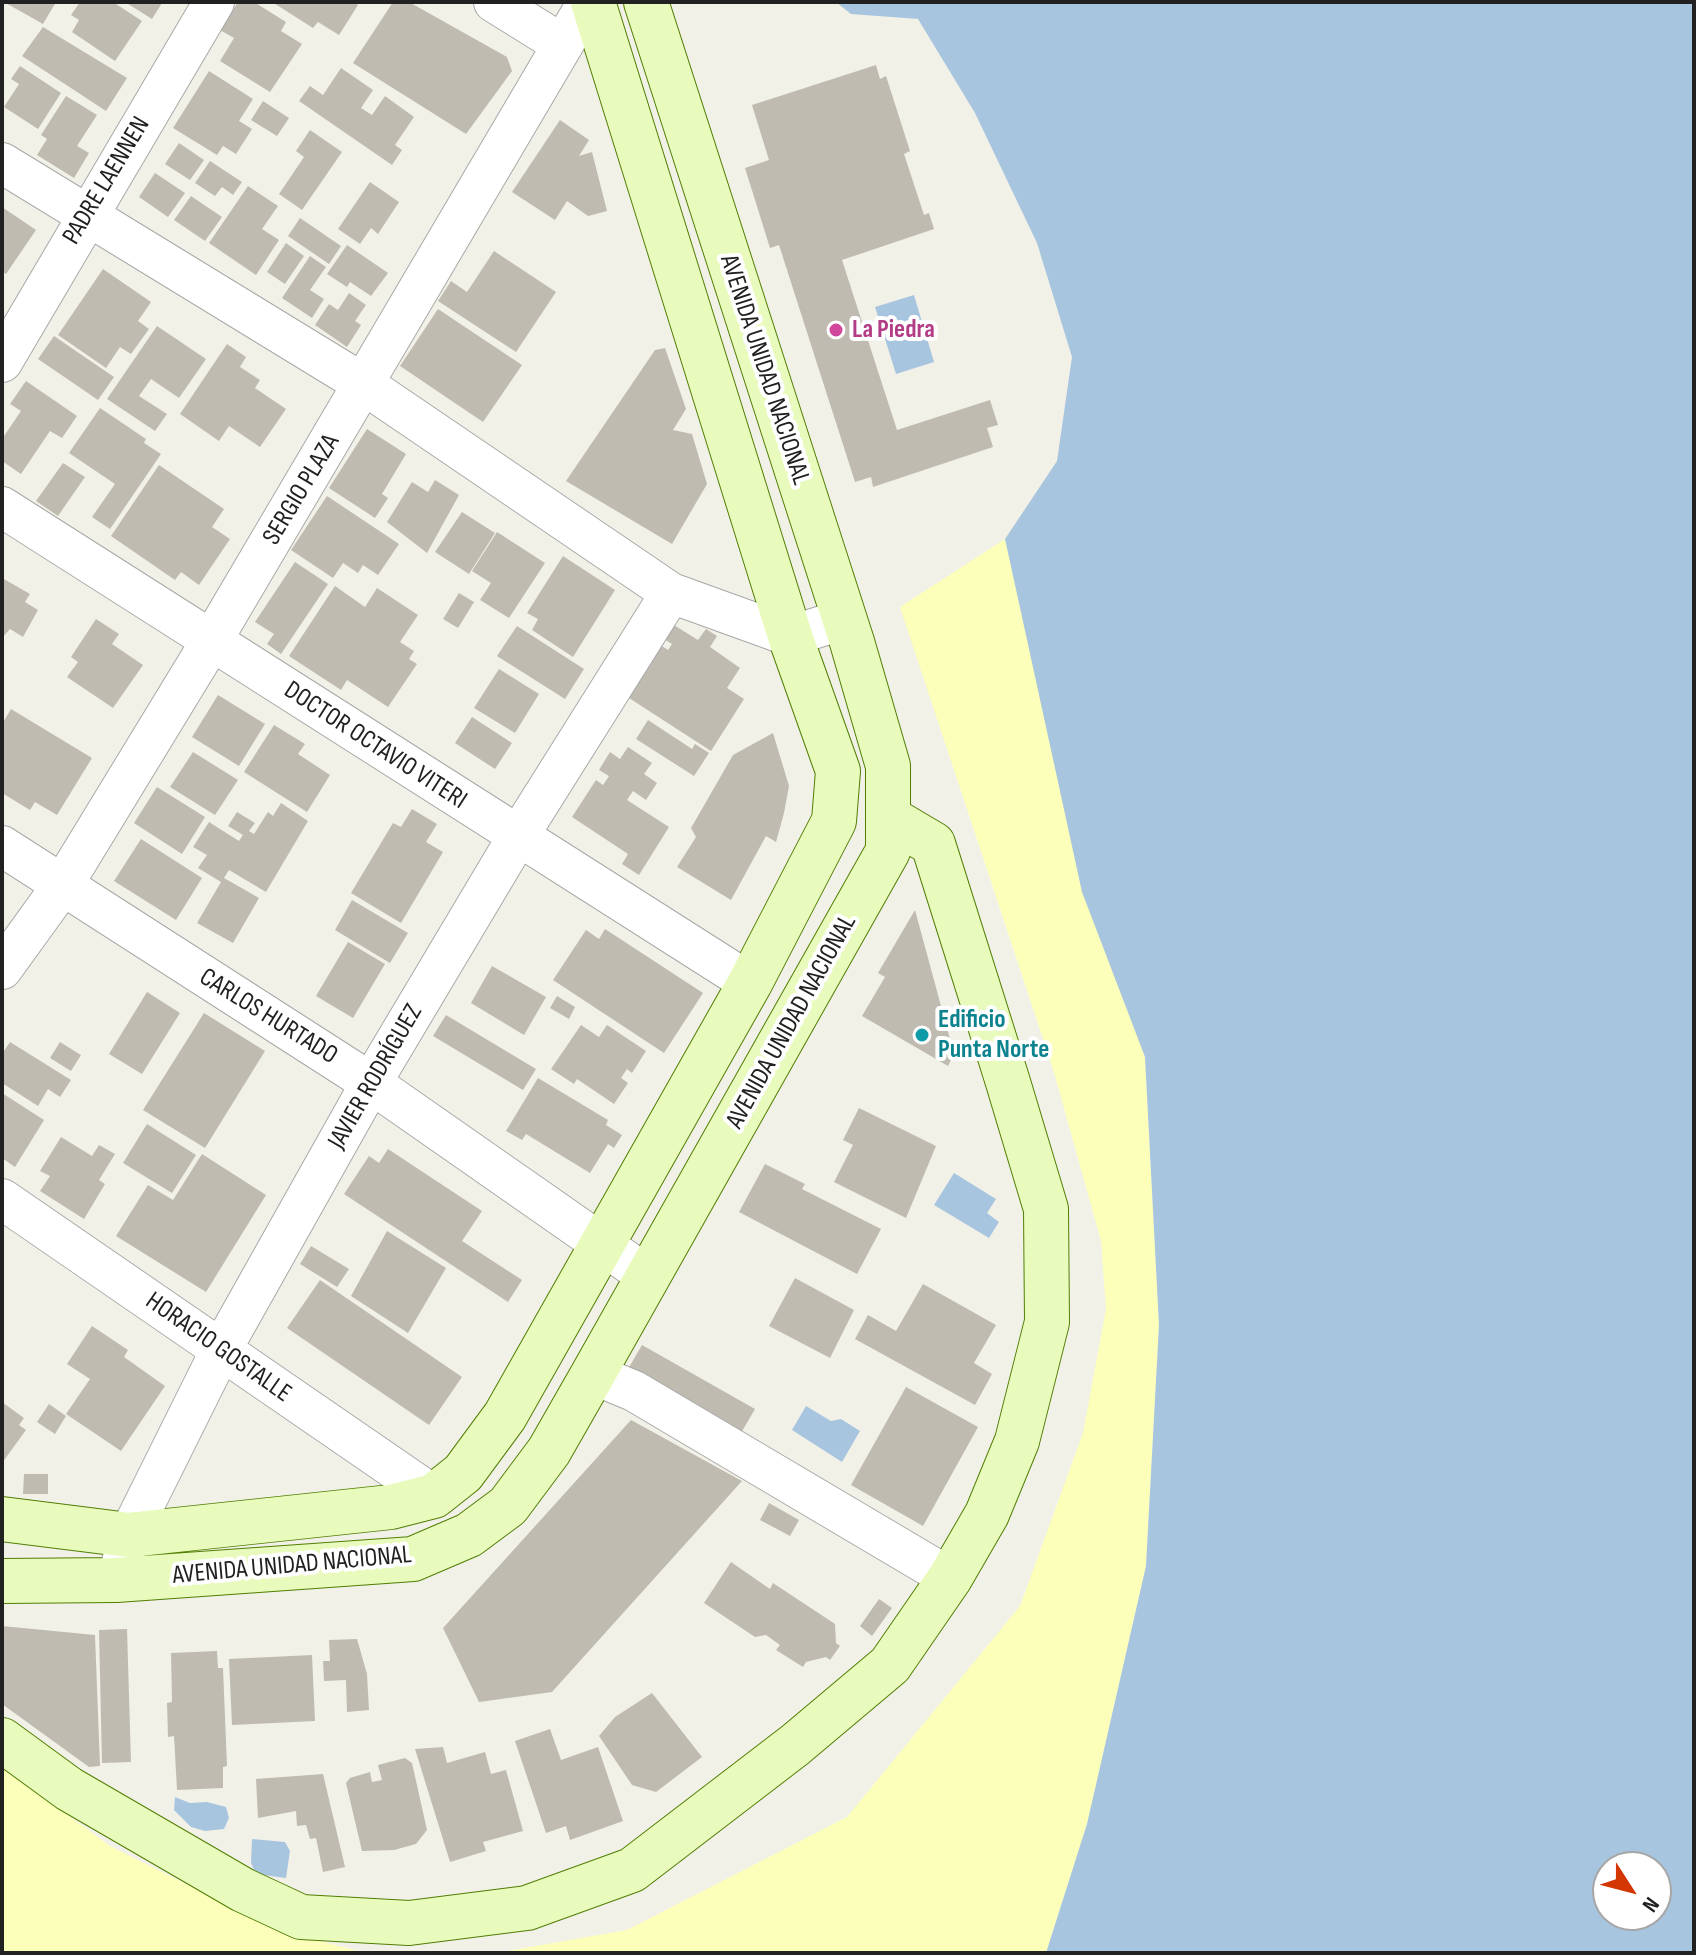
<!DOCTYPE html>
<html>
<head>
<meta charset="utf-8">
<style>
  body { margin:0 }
  #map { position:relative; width:1696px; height:1955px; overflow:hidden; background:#f2f1e8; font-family:"Sofia Sans Condensed",sans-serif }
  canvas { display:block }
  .frame { position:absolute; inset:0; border:4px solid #212121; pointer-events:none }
  .north { position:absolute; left:1592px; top:1851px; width:80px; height:80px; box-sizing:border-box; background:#fff; border:2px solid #a6a6a6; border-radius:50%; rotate:126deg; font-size:22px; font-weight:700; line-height:32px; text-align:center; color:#212121 }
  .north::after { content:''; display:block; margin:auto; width:28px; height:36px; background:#d33600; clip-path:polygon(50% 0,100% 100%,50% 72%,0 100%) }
</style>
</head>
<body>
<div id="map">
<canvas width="1696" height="1955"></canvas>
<div class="frame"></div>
<div class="north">N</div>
</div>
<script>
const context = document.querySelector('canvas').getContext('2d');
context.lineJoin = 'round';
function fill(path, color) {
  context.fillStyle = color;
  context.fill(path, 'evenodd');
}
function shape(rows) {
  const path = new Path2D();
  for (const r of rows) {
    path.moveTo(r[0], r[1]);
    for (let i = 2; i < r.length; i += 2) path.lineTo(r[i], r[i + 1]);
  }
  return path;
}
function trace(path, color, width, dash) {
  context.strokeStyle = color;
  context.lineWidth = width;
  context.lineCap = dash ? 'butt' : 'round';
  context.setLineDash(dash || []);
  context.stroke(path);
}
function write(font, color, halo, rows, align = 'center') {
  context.font = font + ' "Sofia Sans Condensed",sans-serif';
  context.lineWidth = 8;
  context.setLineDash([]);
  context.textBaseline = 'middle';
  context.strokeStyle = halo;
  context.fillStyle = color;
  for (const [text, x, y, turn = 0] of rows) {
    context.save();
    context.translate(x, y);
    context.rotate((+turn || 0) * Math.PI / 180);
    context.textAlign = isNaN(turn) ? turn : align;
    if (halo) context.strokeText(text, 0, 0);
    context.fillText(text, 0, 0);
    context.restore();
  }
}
fill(shape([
  [1005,539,1145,1057,1159,1325,1146,1566,1087,1824,1046,1953,496,1953,627,1930,847,1817,1020,1606,1083,1433,1106,1309,1101,1241,1053,1069,900,607],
  [2,1767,110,1846,278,1930,366,1953,2,1953]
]), '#fbffb9');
fill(shape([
  [836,2,1694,2,1694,1953,1046,1953,1087,1824,1146,1566,1159,1325,1145,1057,1082,892,1005,539,1057,461,1072,357,1037,243,975,113,918,19,851,14],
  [1656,1867,1656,1915,1608,1915,1608,1867],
  [914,295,934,362,896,374,875,307],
  [954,1173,996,1199,987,1213,999,1222,989,1238,934,1205],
  [806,1406,831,1421,841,1419,860,1431,842,1462,792,1430],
  [175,1797,190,1803,207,1802,226,1807,229,1818,224,1829,205,1831,191,1827,174,1810],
  [252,1839,285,1842,290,1851,286,1878,256,1874,251,1863]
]), '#a8c5df');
fill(shape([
  [4,2,56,2,43,24],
  [80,2,113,2,142,21,115,61,72,32,79,20,71,15],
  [125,2,160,2,162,3,152,19],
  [238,2,254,2,286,22,281,31,302,44,270,92,220,61,234,38,220,30],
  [272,2,354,2,358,5,339,35,318,22,313,28],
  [393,2,409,2,507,57,512,71,466,134,353,63],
  [43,27,127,78,106,111,22,56],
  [876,65,880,79,886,76,910,151,904,154,924,215,929,213,934,229,842,260,897,430,990,400,998,425,987,428,993,447,873,487,871,477,855,482,779,245,770,248,745,168,769,160,752,105],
  [20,66,61,93,38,129,4,107,19,84,11,79],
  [341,68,373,90,361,108,372,115,385,96,414,117,395,145,402,150,392,165,299,101,310,86,323,95],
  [209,71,253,99,239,121,252,129,236,154,223,146,217,155,173,128],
  [66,96,97,115,77,146,89,153,74,178,37,155,47,139,41,135],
  [263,101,289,118,277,136,251,120],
  [560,120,589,140,579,156,592,152,607,211,588,216,567,201,555,220,512,192],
  [310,130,342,152,302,210,279,194,304,157,296,151],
  [179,143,204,160,190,180,165,164],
  [210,161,242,182,233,195,222,187,215,196,195,183],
  [155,173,185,193,168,217,139,197],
  [370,182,399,202,378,234,371,228,360,244,338,229],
  [248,186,278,206,262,229,279,240,256,275,209,243],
  [191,196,222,217,205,241,174,220],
  [2,207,36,230,6,274,2,271],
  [300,218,341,246,329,264,288,236],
  [286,243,304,256,285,284,267,272],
  [347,245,388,273,371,296,350,282,347,287,327,274],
  [494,251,556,292,516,352,438,301,451,281,467,292],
  [310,256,326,267,310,290,324,299,312,318,282,298],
  [103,269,151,302,138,321,149,329,131,354,120,347,106,368,58,335],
  [349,293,366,305,355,321,361,325,347,347,315,325,329,304,338,310],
  [438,309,522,365,483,422,400,366],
  [157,326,206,359,179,398,151,379,139,396,167,414,155,431,107,399],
  [54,336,114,377,98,400,38,359],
  [227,344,246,357,240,367,260,380,255,388,286,409,260,447,229,426,219,441,180,414],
  [665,348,686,409,673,430,692,434,707,484,672,544,566,481,655,350],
  [26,381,77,416,62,438,50,431,21,474,2,461,2,439,21,411,10,404],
  [100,408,146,439,144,443,161,454,110,529,92,517,115,484,69,453],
  [367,429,406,454,382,494,388,498,375,518,329,488],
  [63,463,85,477,58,516,36,501],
  [159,465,224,509,212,527,230,539,199,585,181,572,175,580,111,536],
  [435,480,459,495,427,553,387,522,412,482,428,492],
  [327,496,399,544,378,575,363,565,358,573,343,563,333,578,291,550],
  [462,512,495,533,469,574,435,552],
  [497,532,545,563,509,618,480,600,491,583,472,571],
  [563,556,615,590,573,657,532,630,538,619,527,613],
  [295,562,328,584,281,654,267,644,274,634,255,622],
  [2,578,30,594,25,602,38,610,23,637,10,629,2,638],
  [335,586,365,607,377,588,418,615,400,642,414,651,409,659,417,664,388,707,347,680,341,690,289,656],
  [459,593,474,602,458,628,443,619],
  [96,619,119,634,112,644,143,665,113,708,67,677,78,662,71,657],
  [669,622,698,640,706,629,717,636,710,647,740,668,727,688,744,699,711,751,629,698,662,646,668,650,672,644,659,636],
  [517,626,584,669,565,699,497,656],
  [499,669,539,694,515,733,474,708],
  [218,695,265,724,239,766,192,737],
  [11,709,92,758,57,815,35,802,30,810,2,793,2,724],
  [472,717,512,743,495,769,455,743],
  [648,720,692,749,695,744,709,753,694,776,636,739],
  [274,725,305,744,298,754,330,775,307,812,244,772],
  [773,733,789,786,784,813,776,842,766,836,731,900,677,867,696,837,691,828,733,755],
  [628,747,652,763,644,774,657,783,646,800,633,791,627,800,669,827,639,875,622,864,628,854,572,817,596,780,603,785,609,776,599,770,610,752,620,759],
  [193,752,238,780,215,815,170,787],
  [157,787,205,817,182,854,134,823],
  [281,803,308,821,266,892,229,870,224,878,259,898,233,943,197,923,221,882,198,868,207,855,193,847,209,822,239,841,243,835,228,826,237,812,255,823,249,831,254,834,268,812,273,816],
  [412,809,437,824,426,842,443,852,401,923,351,893,393,823,401,827],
  [141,839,202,878,176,920,114,881],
  [352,900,408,933,390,963,335,930],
  [915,910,954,1054,948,1066,862,1016,885,977,878,973],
  [605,929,703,993,664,1053,553,980,586,930,599,939],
  [348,942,385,964,353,1018,316,996],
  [492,966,546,997,524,1035,471,1003],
  [147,992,180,1013,142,1074,109,1054],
  [557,996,575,1007,569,1019,550,1008],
  [204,1013,265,1051,205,1148,143,1110],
  [446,1015,536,1069,523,1090,433,1036],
  [581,1025,599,1037,607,1025,646,1051,632,1073,627,1069,621,1078,628,1083,614,1104,577,1079,574,1084,551,1069],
  [10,1042,71,1080,60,1097,48,1089,38,1106,2,1083,2,1054],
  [60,1042,81,1055,71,1071,50,1058],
  [538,1078,608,1120,606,1125,622,1135,614,1148,608,1144,590,1173,526,1134,522,1140,506,1131],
  [2,1093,44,1120,15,1167,2,1158],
  [859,1108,936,1146,906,1218,834,1182,853,1145,843,1140],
  [147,1124,196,1155,172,1193,123,1163],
  [61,1137,92,1156,99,1145,115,1154,99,1180,105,1184,84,1219,40,1191,50,1176,40,1171],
  [388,1149,482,1211,462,1241,522,1280,508,1302,344,1194,369,1156,379,1163],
  [202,1154,266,1195,206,1292,116,1236,148,1185,173,1200],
  [765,1164,805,1184,802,1189,881,1229,857,1274,739,1212],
  [387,1231,446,1268,408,1333,351,1296],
  [311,1246,349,1269,337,1287,300,1264],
  [795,1278,854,1310,830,1358,769,1326],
  [320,1280,462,1377,429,1425,287,1328],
  [923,1284,996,1325,974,1363,992,1374,975,1405,855,1339,868,1315,896,1331],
  [92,1326,128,1350,124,1357,165,1386,121,1451,66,1414,90,1379,67,1364],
  [642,1345,755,1409,741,1433,628,1369],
  [906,1387,978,1427,923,1526,851,1485],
  [2,1402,24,1418,19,1425,26,1430,2,1463],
  [49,1404,66,1416,55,1434,37,1422],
  [631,1420,742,1481,552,1692,479,1702,443,1628],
  [24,1474,48,1474,48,1494,23,1494],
  [769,1503,799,1520,790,1536,760,1520],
  [731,1562,770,1589,773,1583,835,1624,836,1643,840,1646,830,1660,826,1657,806,1662,803,1667,776,1650,780,1645,766,1635,755,1637,704,1603],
  [879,1599,892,1608,872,1636,860,1626],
  [2,1626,95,1635,100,1766,89,1767,2,1704],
  [127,1629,131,1762,102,1763,99,1630],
  [357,1639,367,1674,369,1710,347,1712,346,1680,324,1681,323,1661,330,1661,329,1640],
  [217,1651,218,1668,223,1668,227,1766,223,1767,223,1788,177,1790,174,1736,168,1737,167,1703,172,1702,171,1653],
  [312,1655,315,1721,232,1725,229,1659],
  [652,1693,702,1757,656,1792,632,1785,599,1736,615,1717],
  [550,1729,561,1760,598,1747,623,1821,570,1840,566,1826,546,1833,515,1741],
  [443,1747,447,1763,485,1752,491,1774,506,1770,523,1831,483,1842,486,1851,450,1862,415,1749],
  [405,1758,412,1763,427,1830,416,1844,394,1850,362,1851,346,1783,350,1778,370,1772,372,1782,382,1780,378,1765],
  [323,1774,345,1867,323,1872,316,1838,310,1839,306,1825,297,1826,296,1811,258,1818,256,1779]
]), '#bfbbb1');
const street = shape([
  [494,2,563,45],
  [2,163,365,385,671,593,790,636,845,619],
  [2,362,214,2],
  [2,507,750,983],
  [2,846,371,1083,649,1277],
  [2,969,62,886,212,640,588,2],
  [2,1199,434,1496],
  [593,1374,634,1391,950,1578],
  [122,1562,129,1535,221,1350,371,1083,517,838,671,593]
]);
const secondary = shape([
  [2,1519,129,1535,391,1507,434,1496,463,1473,505,1416,750,983,834,821,838,771,790,636,593,2],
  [2,1581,116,1580,413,1559,469,1535,508,1506,549,1451,593,1374,888,851,888,766,852,642,646,2],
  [2,1740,69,1789,243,1890,301,1917,409,1923,527,1908,632,1870,795,1745,890,1665,950,1578,987,1514,1017,1441,1047,1322,1046,1209,1007,1079,933,844,889,818]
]);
trace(street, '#a8a8a8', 42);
trace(secondary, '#517e03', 46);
trace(street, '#fff', 40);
trace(secondary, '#e8fbbd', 44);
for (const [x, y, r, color] of [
  [836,330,8,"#d1479c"],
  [922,1035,8,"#0f9aa8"]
]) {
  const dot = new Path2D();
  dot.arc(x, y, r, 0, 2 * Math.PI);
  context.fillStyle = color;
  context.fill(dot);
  trace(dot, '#fff', 3);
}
write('26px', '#212121', '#fff', [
  ["PADRE LAENNEN",107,181,-59],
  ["AVENIDA UNIDAD NACIONAL",764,370,72],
  ["SERGIO PLAZA",302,490,-59],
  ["DOCTOR OCTAVIO VITERI",375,746,33],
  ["CARLOS HURTADO",268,1017,32],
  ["AVENIDA UNIDAD NACIONAL",792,1022,-61],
  ["JAVIER RODRÍGUEZ",376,1077,-60],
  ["HORACIO GOSTALLE",218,1348,35],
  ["AVENIDA UNIDAD NACIONAL",292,1566,-5]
]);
write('bold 26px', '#b23c85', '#fff', [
  ["La Piedra",852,330]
], 'left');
write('bold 26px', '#0d838f', '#fff', [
  ["Edificio",938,1020],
  ["Punta Norte",938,1050]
], 'left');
</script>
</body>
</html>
